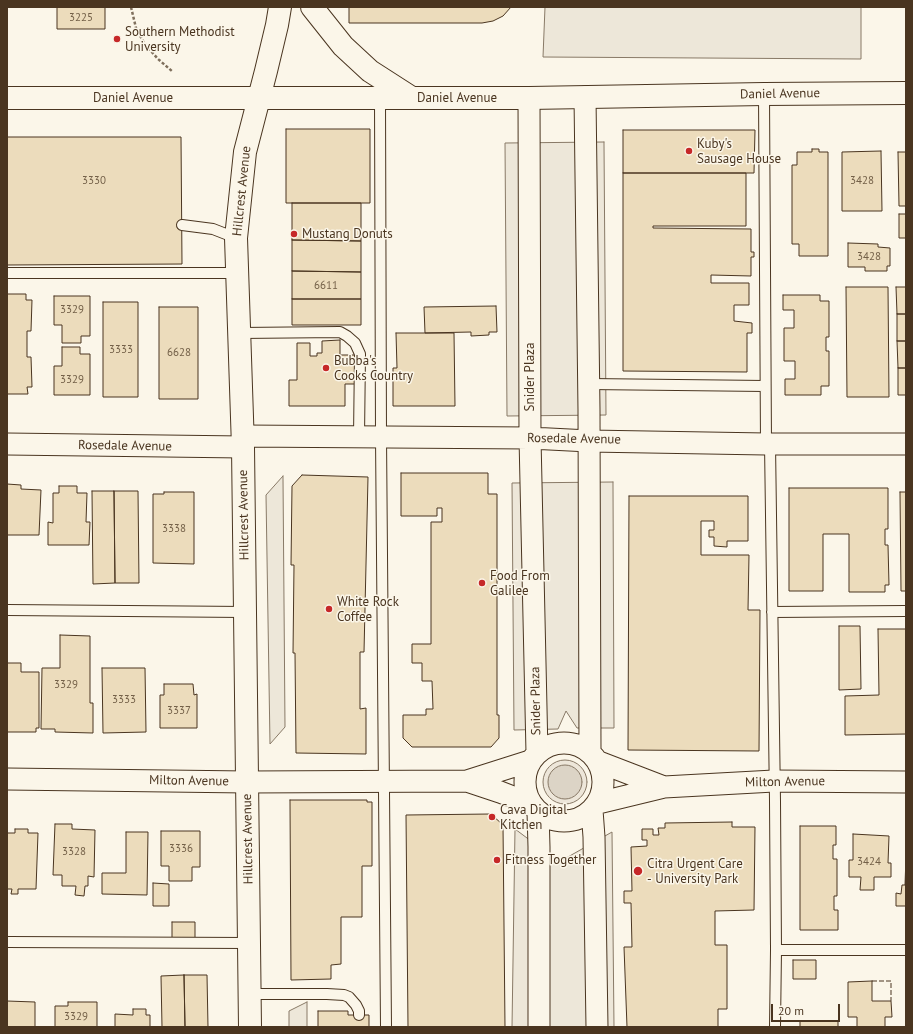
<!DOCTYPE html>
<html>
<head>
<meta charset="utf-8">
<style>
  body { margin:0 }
  #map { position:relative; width:913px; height:1034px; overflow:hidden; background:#fbf6e9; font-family:"PT Sans",sans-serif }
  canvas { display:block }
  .frame { position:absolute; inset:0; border:8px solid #4a3520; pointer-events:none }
  .scale { position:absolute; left:771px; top:1004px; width:69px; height:18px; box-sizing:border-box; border:2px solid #4a3520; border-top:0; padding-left:5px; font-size:12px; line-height:14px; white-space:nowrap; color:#4a3520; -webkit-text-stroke:3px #fbf6e9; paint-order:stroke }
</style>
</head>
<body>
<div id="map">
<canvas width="913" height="1034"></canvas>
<div class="frame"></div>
<div class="scale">20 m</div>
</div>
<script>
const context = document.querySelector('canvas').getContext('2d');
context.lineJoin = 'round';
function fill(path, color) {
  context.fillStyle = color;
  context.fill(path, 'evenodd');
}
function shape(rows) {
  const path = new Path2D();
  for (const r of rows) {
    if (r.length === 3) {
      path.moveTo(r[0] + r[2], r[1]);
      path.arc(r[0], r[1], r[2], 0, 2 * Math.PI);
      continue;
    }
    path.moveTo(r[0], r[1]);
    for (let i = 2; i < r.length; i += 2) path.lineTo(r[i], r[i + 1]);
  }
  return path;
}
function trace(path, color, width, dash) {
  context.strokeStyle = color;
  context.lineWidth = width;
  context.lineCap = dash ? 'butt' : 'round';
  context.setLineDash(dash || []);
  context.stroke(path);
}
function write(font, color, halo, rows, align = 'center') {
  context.font = font + ' "PT Sans",sans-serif';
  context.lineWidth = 3;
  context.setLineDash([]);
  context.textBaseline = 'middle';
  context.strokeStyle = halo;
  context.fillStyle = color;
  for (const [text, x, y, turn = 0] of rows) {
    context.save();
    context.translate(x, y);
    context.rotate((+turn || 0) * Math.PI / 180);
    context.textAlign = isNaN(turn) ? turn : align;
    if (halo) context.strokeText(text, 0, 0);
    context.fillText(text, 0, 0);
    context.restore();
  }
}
const green = shape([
  [565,782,22]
]);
fill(green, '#ede6d9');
trace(green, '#887966', 1);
const parking = shape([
  [545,7,861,7,861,59,543,57,545,7],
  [604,142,606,415,507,416,505,143,604,142],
  [283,476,285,727,270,744,266,495,283,476],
  [613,482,614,728,577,728,566,711,558,729,514,730,512,483,613,482],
  [515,829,559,862,612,832,614,1027,512,1027,515,829],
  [307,1002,307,1027,289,1027,289,1011,307,1002]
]);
fill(parking, '#ede7d9');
trace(parking, '#887966', 1);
const water = shape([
  [565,782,17]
]);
fill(water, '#dcd4c6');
trace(water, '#887966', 1);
const building = shape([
  [57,7,105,7,105,29,57,29,57,7],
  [349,7,511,7,503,16,493,21,482,23,349,23,349,7],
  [286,129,370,129,370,203,286,203,286,129],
  [623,130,755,130,754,173,623,173,623,130],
  [7,137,181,137,182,264,7,265,7,137],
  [812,149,819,149,819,152,828,152,828,256,799,256,799,244,792,244,792,165,797,165,797,152,812,152,812,149],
  [881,151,882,211,842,211,842,152,881,151],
  [898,152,906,152,906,206,899,206,898,152],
  [623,173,746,173,746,226,653,226,653,228,751,229,751,252,754,252,754,257,751,257,751,276,711,275,711,283,749,283,749,305,734,305,734,321,752,323,752,333,747,333,747,372,623,371,623,173],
  [292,203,361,203,361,241,292,240,292,203],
  [899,214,906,214,906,238,899,238,899,214],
  [292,240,361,241,361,272,292,271,292,240],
  [848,243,878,244,878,247,890,248,890,266,887,266,887,271,865,271,865,267,848,267,848,243],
  [292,271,361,272,361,299,292,299,292,271],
  [846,287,888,287,889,397,847,397,846,287],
  [896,287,906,287,906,314,897,314,896,287],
  [7,294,26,294,26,300,32,300,31,331,27,331,27,357,31,357,32,387,27,387,28,394,7,394,7,294],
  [783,295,820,295,820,301,829,301,829,337,826,337,826,351,829,351,829,386,821,386,821,395,785,395,785,379,795,379,795,361,784,361,784,328,794,328,794,310,783,310,783,295],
  [54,296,90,296,90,336,81,336,81,343,62,343,62,325,54,325,54,296],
  [292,299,361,299,361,325,292,325,292,299],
  [103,302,138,302,138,397,103,397,103,302],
  [496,306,497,332,489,332,489,335,471,336,471,332,425,333,424,307,496,306],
  [159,307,198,307,198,399,159,399,159,307],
  [897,314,906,314,906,341,897,341,897,314],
  [396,333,454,333,455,406,393,406,393,368,397,368,396,333],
  [340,340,340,355,356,355,356,384,345,384,345,406,289,406,289,380,297,380,297,343,310,343,310,356,317,356,317,353,322,353,322,341,340,340],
  [897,341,906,341,906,368,898,368,897,341],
  [62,347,80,347,80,354,90,354,90,395,54,395,54,366,62,366,62,347],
  [898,368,906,368,906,395,898,395,898,368],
  [401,473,488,473,488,494,497,494,497,715,499,715,499,738,491,747,412,747,403,738,403,715,426,715,426,709,433,709,432,681,422,681,422,663,412,663,412,644,431,644,431,522,442,522,442,508,437,508,437,516,401,516,401,473],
  [302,475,368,477,364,652,360,652,360,709,366,708,366,754,296,753,295,653,293,653,294,565,291,565,292,486,302,475],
  [7,484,21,485,21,489,41,490,39,535,7,535,7,484],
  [59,486,77,486,77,493,87,493,86,522,90,522,89,545,48,545,48,522,53,523,53,493,59,493,59,486],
  [789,488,888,488,888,529,885,529,885,545,888,545,889,585,885,585,885,592,849,592,849,534,823,534,823,591,789,591,789,488],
  [92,491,114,491,115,583,93,584,92,491],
  [114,491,138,491,139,583,115,583,114,491],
  [164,492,194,492,194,564,153,563,153,494,164,494,164,492],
  [900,492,906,492,906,591,901,591,900,492],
  [629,496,748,496,748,541,727,541,727,547,714,546,714,537,709,537,709,530,714,530,714,521,701,521,701,555,749,555,748,610,760,610,759,751,628,750,629,496],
  [839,626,860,626,861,689,839,690,839,626],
  [878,629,906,629,906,734,845,735,845,696,879,695,878,629],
  [60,635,90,636,90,703,93,703,93,733,55,732,55,729,41,729,42,668,60,668,60,635],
  [7,663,21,663,21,672,39,672,39,728,36,728,36,732,7,732,7,663],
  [102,668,145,668,146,732,103,733,102,668],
  [164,684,193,684,194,695,197,694,197,728,160,728,160,695,164,695,164,684],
  [290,800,367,800,367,802,372,802,372,866,362,866,362,917,341,917,341,964,331,965,331,979,291,980,290,800],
  [491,814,503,825,505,1027,408,1027,406,815,491,814],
  [732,822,732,827,755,827,754,910,715,911,715,945,727,945,727,1009,718,1009,718,1027,627,1027,624,947,632,947,631,903,624,903,624,891,632,891,631,847,647,846,647,840,642,840,642,829,653,829,653,835,659,835,658,828,665,828,665,823,732,822],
  [55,824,72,824,72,829,95,830,94,877,88,876,88,886,85,886,84,896,75,895,76,886,62,886,62,875,53,875,55,824],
  [800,826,836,826,836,845,833,845,833,859,837,859,837,896,834,896,834,910,838,910,838,930,800,930,800,826],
  [15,829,28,829,28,833,38,833,36,889,18,889,18,894,11,894,12,889,7,889,7,833,15,833,15,829],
  [161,831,200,831,200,867,192,867,192,881,169,881,169,866,161,866,161,831],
  [126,832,148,832,147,895,102,894,102,873,126,873,126,832],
  [853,834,889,836,888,863,891,863,891,877,874,877,874,890,860,890,861,877,849,877,849,860,853,860,853,834],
  [906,857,906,906,896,906,896,893,901,894,902,885,905,885,906,857],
  [153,883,169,884,169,906,153,906,153,883],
  [172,922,195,922,195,940,172,940,172,922],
  [793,960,816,960,816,979,793,979,793,960],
  [184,975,185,1027,162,1027,161,976,184,975],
  [184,975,207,975,208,1027,185,1027,184,975],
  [872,981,872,1001,891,1001,892,1017,885,1017,885,1027,857,1027,857,1017,848,1017,848,982,872,981],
  [7,1001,35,1002,35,1027,7,1027,7,1001],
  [68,1002,97,1002,97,1027,55,1027,55,1006,68,1006,68,1002],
  [133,1009,146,1009,146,1015,150,1015,150,1027,115,1027,115,1014,133,1015,133,1009],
  [318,1011,348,1011,348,1015,369,1015,369,1027,318,1027,318,1011],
  [800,1021,838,1021,838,1027,800,1027,800,1021]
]);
fill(building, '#ecdcbc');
trace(building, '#4a3520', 1);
const service = shape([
  [764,94,766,444],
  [380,98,381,437,386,1027],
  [182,225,213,229,236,238],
  [7,273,238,273],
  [240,333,340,332,347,336,355,343,360,354,359,437],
  [589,384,765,386],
  [770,444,775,801,776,950,775,1027],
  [7,610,245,612],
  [772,612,906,611],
  [7,942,249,943],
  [776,950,906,950],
  [250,994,327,994,344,995,349,997,356,1005,359,1011,359,1015]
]);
const minor = shape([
  [585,97,589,410,590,751],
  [529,98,530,438,537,753],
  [243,436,530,438,589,441,766,444,906,444],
  [7,444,243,447],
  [564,782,39],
  [599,762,664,787],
  [7,779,247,782,467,781,530,761],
  [467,781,500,792,531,804],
  [598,803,664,787,774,781,906,782],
  [592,810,594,837,597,1027],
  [538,812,539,847,539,1027]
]);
const tertiary = shape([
  [312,7,343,46,370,71,412,98],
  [7,98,529,98,764,94,906,93],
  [250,1027,243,447,236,238,245,152,266,71,277,25,280,7]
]);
trace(service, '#4a3520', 12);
trace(minor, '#4a3520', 23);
trace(tertiary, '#4a3520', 24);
trace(shape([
  [131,7,136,28,144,43,158,59,173,72]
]), '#7f6f5c', 2.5, [3, 2]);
trace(service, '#fbf6e9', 10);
trace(minor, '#fbf6e9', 21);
trace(tertiary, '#fbf6e9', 22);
trace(shape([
  [872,981,891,981,891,1001]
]), '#4a3520', 1, [5, 2]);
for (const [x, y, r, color] of [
  [117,39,4,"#c62828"],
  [689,151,4,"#c62828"],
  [294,234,4,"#c62828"],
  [326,368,4,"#c62828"],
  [482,583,4,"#c62828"],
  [329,609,4,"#c62828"],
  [492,817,4,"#c62828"],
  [497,860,4,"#c62828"],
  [638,871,5,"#c62828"]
]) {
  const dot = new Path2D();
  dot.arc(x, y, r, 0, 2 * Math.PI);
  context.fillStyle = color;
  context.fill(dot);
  trace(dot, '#fbf6e9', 1.5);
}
write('11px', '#725f47', null, [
  ["3225",81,18],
  ["3330",94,181],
  ["3428",862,181],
  ["3428",869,257],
  ["6611",326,286],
  ["3329",72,310],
  ["3333",121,350],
  ["6628",179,353],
  ["3329",72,380],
  ["3338",174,529],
  ["3329",66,685],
  ["3333",124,700],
  ["3337",179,711],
  ["3336",181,849],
  ["3328",74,852],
  ["3424",869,862],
  ["3329",76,1017]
]);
write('13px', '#4a3520', '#fbf6e9', [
  ["Southern Methodist",125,32],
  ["University",125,47],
  ["Kuby's",697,144],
  ["Sausage House",697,159],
  ["Mustang Donuts",302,234],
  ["Bubba's",334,361],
  ["Cooks Country",334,376],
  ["Food From",490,576],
  ["Galilee",490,591],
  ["White Rock",337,602],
  ["Coffee",337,617],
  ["Cava Digital",500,810],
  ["Kitchen",500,825],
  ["Fitness Together",505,860],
  ["Citra Urgent Care",647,864],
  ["- University Park",647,879]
], 'left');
write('13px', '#4a3520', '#fbf6e9', [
  ["Daniel Avenue",780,94,-1],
  ["Daniel Avenue",133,98],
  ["Daniel Avenue",457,98],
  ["Hillcrest Avenue",242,191,-84],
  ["Snider Plaza",530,377,-90],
  ["Rosedale Avenue",574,439,1],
  ["Rosedale Avenue",125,446,1],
  ["Hillcrest Avenue",244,515,-91],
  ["Snider Plaza",536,701,-91],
  ["Milton Avenue",189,781,1],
  ["Milton Avenue",785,782,-1],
  ["Hillcrest Avenue",248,839,-91]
]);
</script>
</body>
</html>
